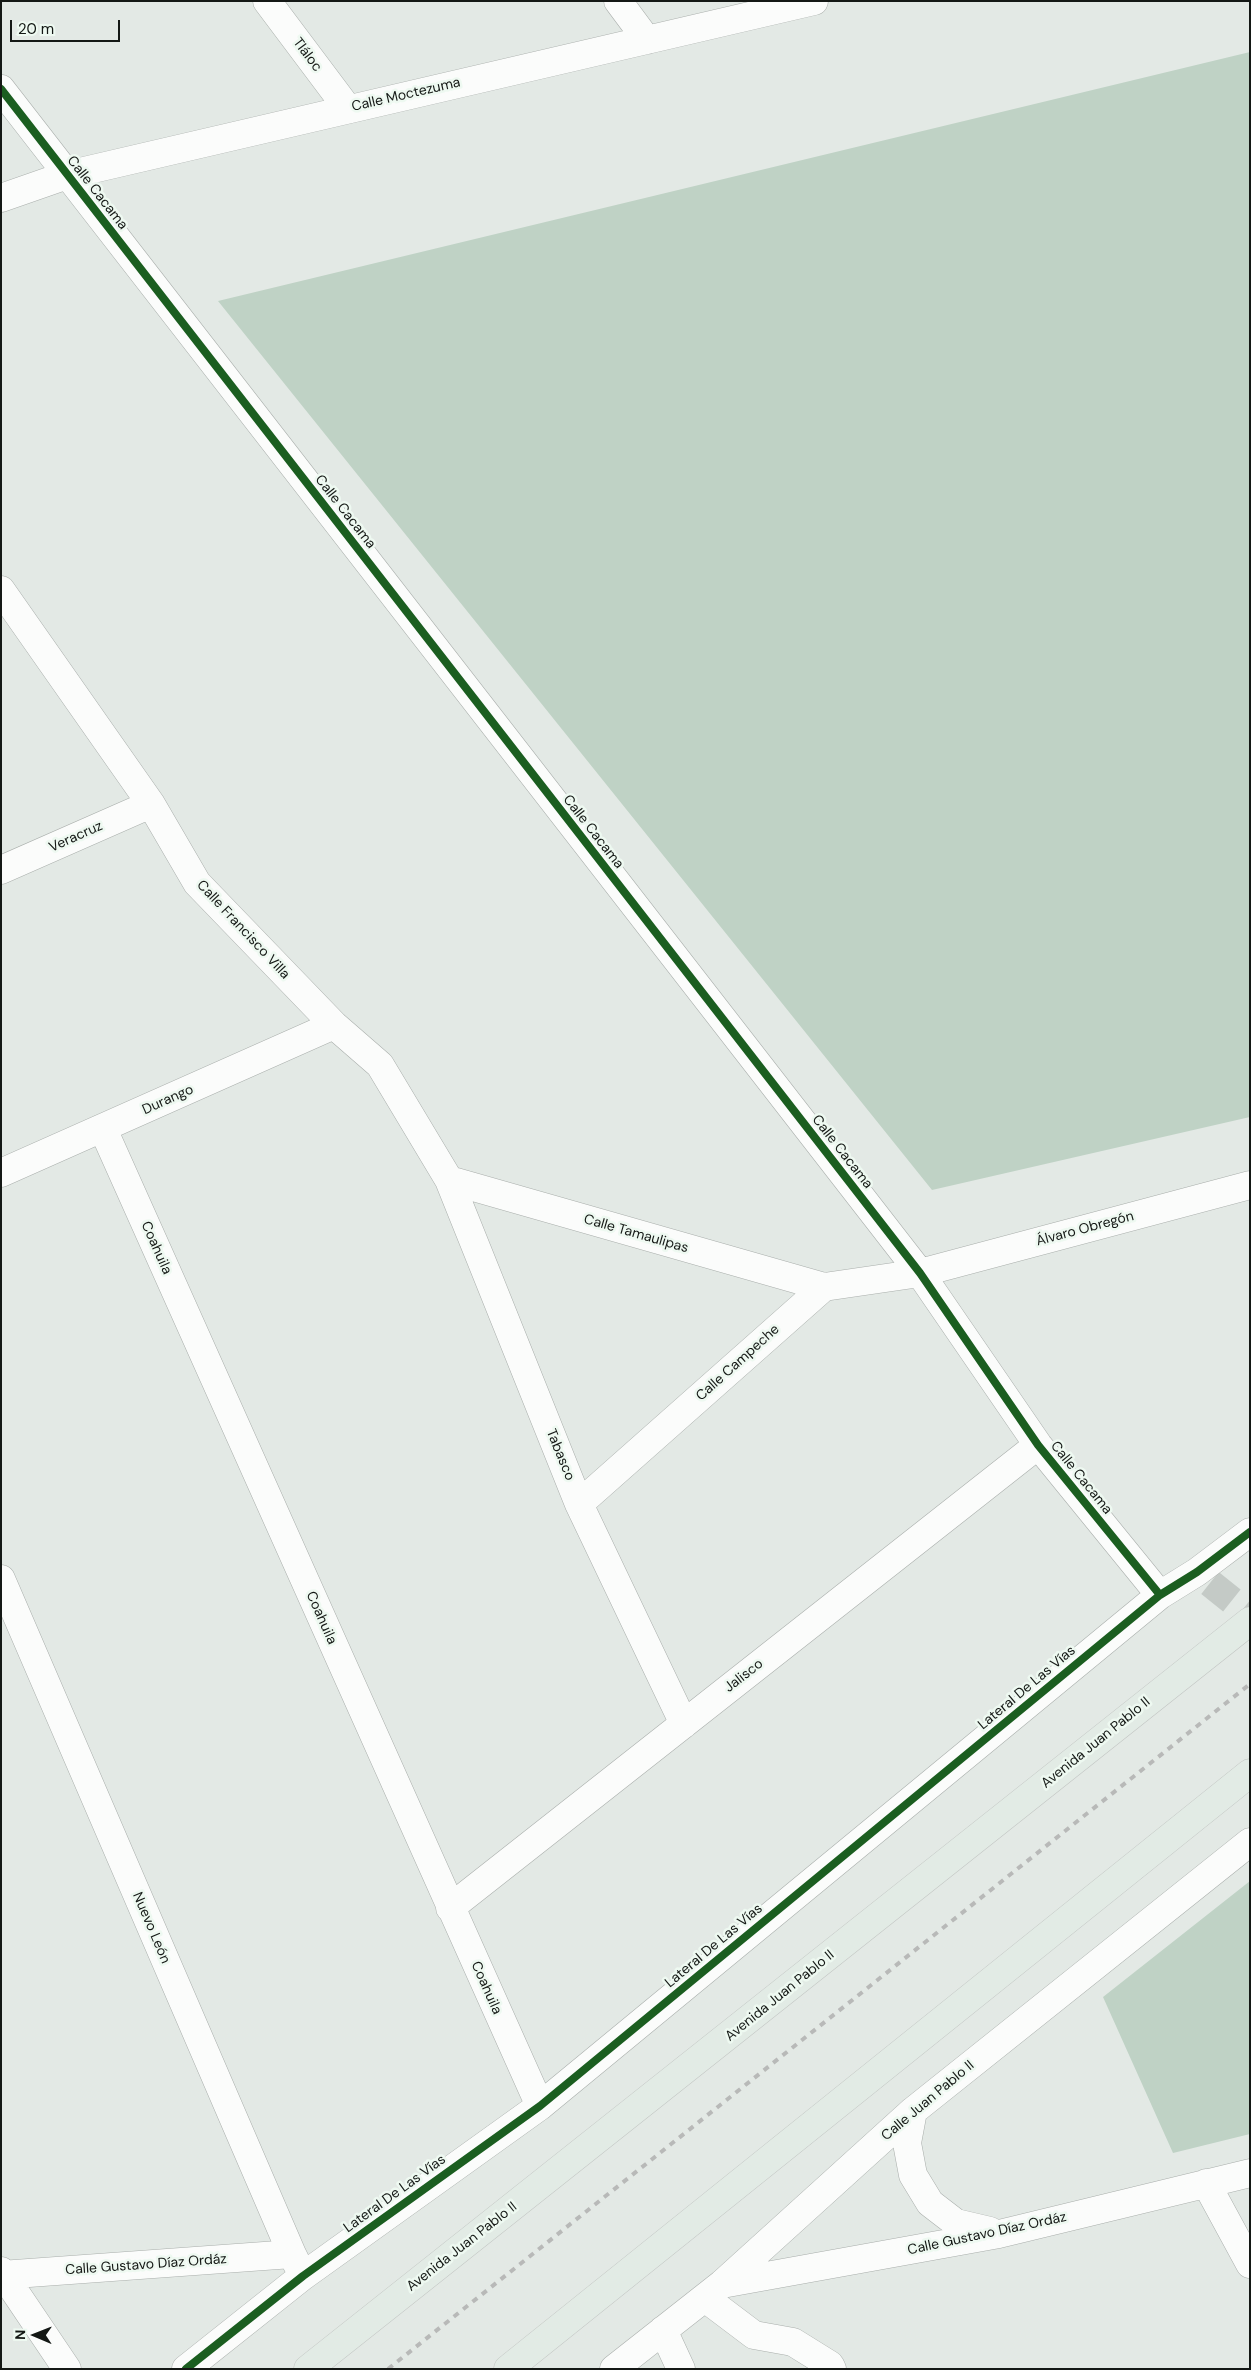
<!DOCTYPE html>
<html>
<head>
<meta charset="utf-8">
<style>
  body { margin:0 }
  #map { position:relative; width:1251px; height:2370px; overflow:hidden; background:#e3e9e5; font-family:"DM Sans",sans-serif }
  canvas { display:block }
  .frame { position:absolute; inset:0; border:2px solid #141815; pointer-events:none }
  .north { position:absolute; left:10px; top:2310px; width:50px; height:50px; -webkit-text-stroke:4px #eef9f1; paint-order:stroke; rotate:271deg; font-size:14px; font-weight:700; line-height:20px; text-align:center; color:#141815 }
  .north::after { content:''; display:block; margin:auto; width:18px; height:22px; background:#141815; clip-path:polygon(50% 0,100% 100%,50% 72%,0 100%) }
  .scale { position:absolute; left:10px; top:20px; width:110px; height:22px; box-sizing:border-box; border:2px solid #141815; border-top:0; padding-left:6px; font-size:15px; line-height:18px; white-space:nowrap; color:#141815; -webkit-text-stroke:4px #eef9f1; paint-order:stroke }
</style>
</head>
<body>
<div id="map">
<canvas width="1251" height="2370"></canvas>
<div class="frame"></div>
<div class="north">N</div>
<div class="scale">20 m</div>
</div>
<script>
const context = document.querySelector('canvas').getContext('2d');
context.lineJoin = 'round';
function fill(path, color) {
  context.fillStyle = color;
  context.fill(path, 'evenodd');
}
function shape(rows) {
  const path = new Path2D();
  for (const r of rows) {
    path.moveTo(r[0], r[1]);
    for (let i = 2; i < r.length; i += 2) path.lineTo(r[i], r[i + 1]);
  }
  return path;
}
function trace(path, color, width, dash) {
  context.strokeStyle = color;
  context.lineWidth = width;
  context.lineCap = dash ? 'butt' : 'round';
  context.setLineDash(dash || []);
  context.stroke(path);
}
function write(font, color, halo, rows, align = 'center') {
  context.font = font + ' "DM Sans",sans-serif';
  context.lineWidth = 5;
  context.setLineDash([]);
  context.textBaseline = 'middle';
  context.strokeStyle = halo;
  context.fillStyle = color;
  for (const [text, x, y, turn = 0] of rows) {
    context.save();
    context.translate(x, y);
    context.rotate((+turn || 0) * Math.PI / 180);
    context.textAlign = isNaN(turn) ? turn : align;
    if (halo) context.strokeText(text, 0, 0);
    context.fillText(text, 0, 0);
    context.restore();
  }
}
fill(shape([
  [1250,52,1250,1117,932,1190,218,301],
  [1250,1881,1250,2134,1173,2153,1103,1997]
]), '#bfd2c5');
trace(shape([
  [1210,1583,1250,1615]
]), '#c4cac6', 28, [28, 14]);
const minor = shape([
  [267,1,348,109],
  [618,1,647,40],
  [1,89,920,1273,1038,1445,1160,1595],
  [1,198,67,175,814,1],
  [1,590,151,804,197,883,334,1025,380,1065,449,1180,579,1504,684,1724],
  [1,870,151,804],
  [103,1129,540,2106],
  [1,1173,334,1025],
  [449,1180,824,1287],
  [579,1504,824,1287,920,1273,1250,1185],
  [1,1579,292,2254,303,2276],
  [450,1908,1038,1445],
  [913,2111,907,2143,913,2175,930,2203,956,2223,990,2231],
  [1206,2183,1250,2264],
  [1,2271,67,2369],
  [1,2275,292,2254],
  [722,2284,999,2234,1250,2173],
  [705,2298,754,2335,793,2342,830,2365,832,2369],
  [663,2330,681,2369],
  [186,2369,303,2276,540,2106,1160,1595,1197,1572,1250,1532],
  [614,2369,722,2284,913,2111,1250,1842]
]);
const major = shape([
  [308,2369,1250,1621],
  [508,2369,1250,1773]
]);
trace(minor, '#a9aeab', 29);
trace(major, '#c1c4c2', 29);
trace(minor, '#fbfcfb', 28);
trace(major, '#e2ebe5', 28);
trace(shape([
  [388,2369,1250,1684]
]), '#b8b9b8', 4, [6, 6]);
trace(shape([
  [1,89,920,1273,1038,1445,1160,1595],
  [186,2369,303,2276,540,2106,1160,1595,1197,1572,1250,1532]
]), '#1b5e20', 8);
write('14px', '#141815', '#eef9f1', [
  ["Tláloc",307,55,53],
  ["Calle Moctezuma",406,95,-13],
  ["Calle Cacama",97,193,52],
  ["Calle Cacama",345,512,52],
  ["Calle Cacama",593,832,52],
  ["Veracruz",76,837,-24],
  ["Calle Francisco Villa",243,930,47],
  ["Durango",168,1100,-24],
  ["Calle Cacama",842,1152,52],
  ["Álvaro Obregón",1085,1229,-15],
  ["Calle Tamaulipas",636,1234,16],
  ["Coahuila",156,1248,66],
  ["Calle Campeche",738,1363,-42],
  ["Tabasco",560,1455,68],
  ["Calle Cacama",1081,1478,51],
  ["Coahuila",321,1618,66],
  ["Jalisco",744,1676,-38],
  ["Lateral De Las Vías",1027,1688,-40],
  ["Avenida Juan Pablo II",1096,1743,-39],
  ["Nuevo León",151,1928,67],
  ["Lateral De Las Vías",714,1946,-40],
  ["Coahuila",486,1988,66],
  ["Avenida Juan Pablo II",780,1996,-39],
  ["Calle Juan Pablo II",928,2101,-40],
  ["Lateral De Las Vías",395,2194,-36],
  ["Calle Gustavo Díaz Ordáz",987,2234,-12],
  ["Avenida Juan Pablo II",462,2247,-38],
  ["Calle Gustavo Díaz Ordáz",146,2265,-4]
]);
</script>
</body>
</html>
